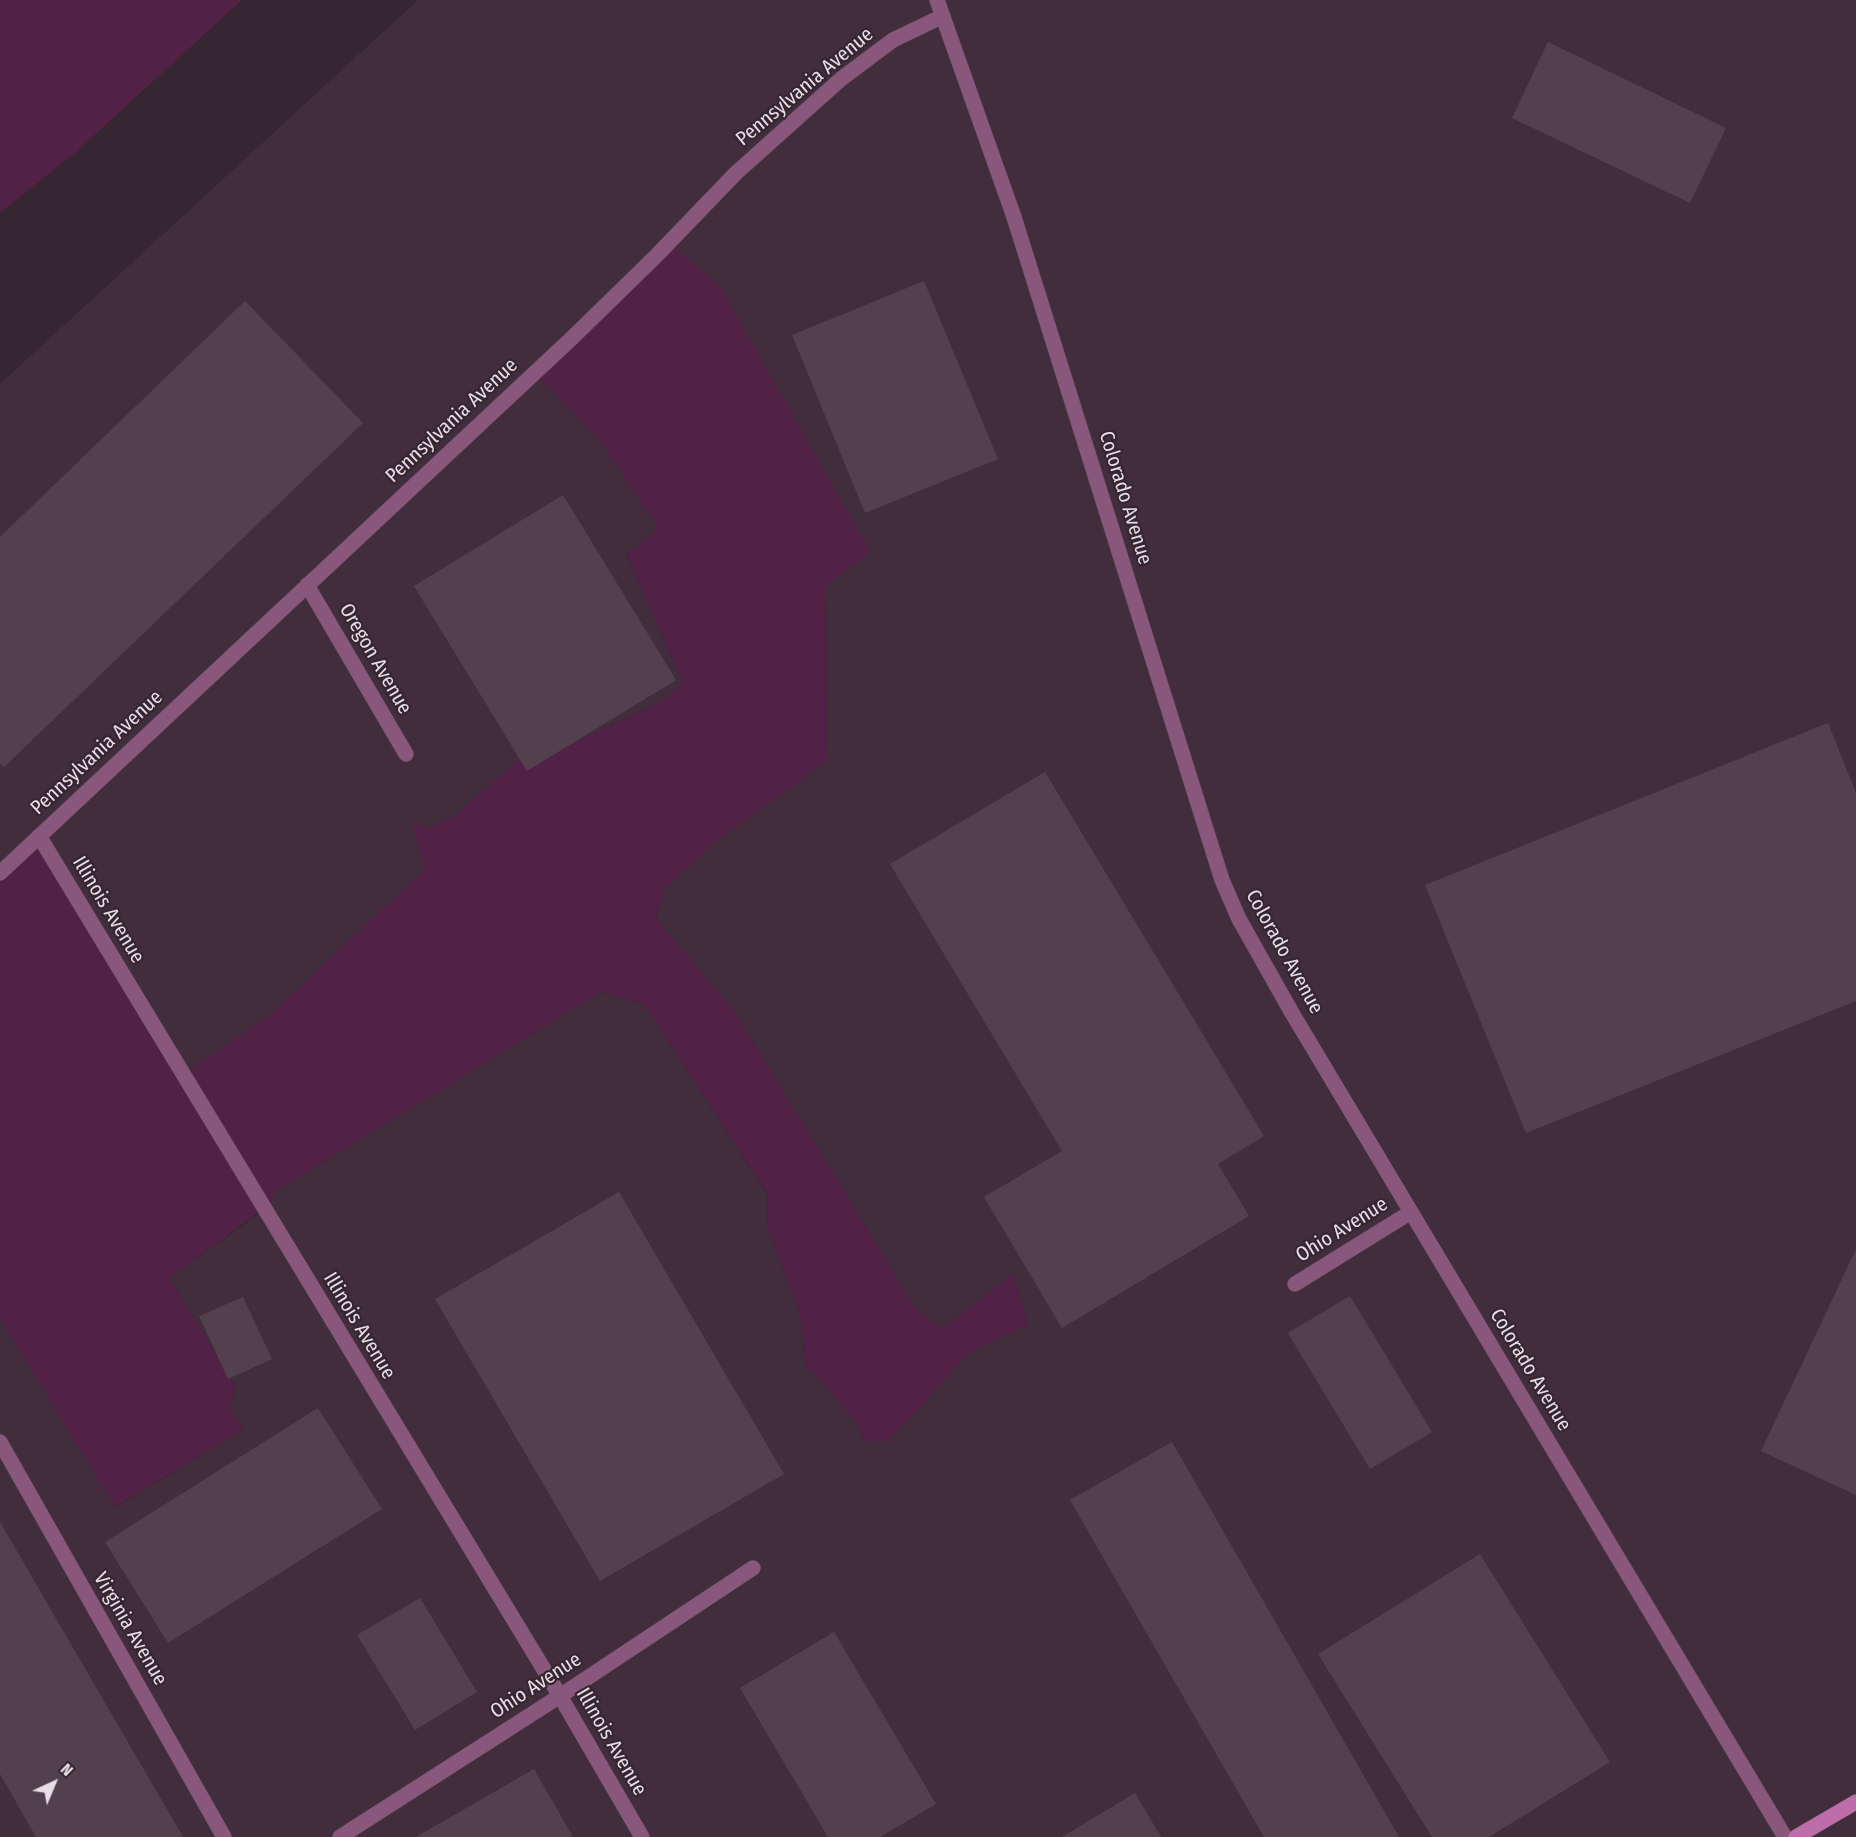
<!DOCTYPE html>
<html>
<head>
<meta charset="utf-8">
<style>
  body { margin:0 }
  #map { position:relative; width:1856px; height:1837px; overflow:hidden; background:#362631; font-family:"Fira Sans Condensed",sans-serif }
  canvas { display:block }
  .north { position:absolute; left:24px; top:1753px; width:60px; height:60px; -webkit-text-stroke:4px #362631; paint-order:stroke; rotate:44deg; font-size:16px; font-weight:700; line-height:24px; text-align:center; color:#e9dee6 }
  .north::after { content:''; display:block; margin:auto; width:21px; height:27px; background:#e9dee6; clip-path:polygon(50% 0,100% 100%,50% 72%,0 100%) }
</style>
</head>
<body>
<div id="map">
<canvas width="1856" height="1837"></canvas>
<div class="north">N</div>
</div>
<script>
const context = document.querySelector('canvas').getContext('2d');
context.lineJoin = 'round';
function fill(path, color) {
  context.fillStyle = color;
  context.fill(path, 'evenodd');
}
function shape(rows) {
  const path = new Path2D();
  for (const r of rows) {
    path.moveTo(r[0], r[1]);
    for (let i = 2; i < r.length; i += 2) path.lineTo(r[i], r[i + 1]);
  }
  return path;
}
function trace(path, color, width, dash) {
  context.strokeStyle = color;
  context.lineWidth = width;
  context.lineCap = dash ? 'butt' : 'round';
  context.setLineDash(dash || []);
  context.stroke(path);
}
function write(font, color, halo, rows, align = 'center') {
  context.font = font + ' "Fira Sans Condensed",sans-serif';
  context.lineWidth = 4.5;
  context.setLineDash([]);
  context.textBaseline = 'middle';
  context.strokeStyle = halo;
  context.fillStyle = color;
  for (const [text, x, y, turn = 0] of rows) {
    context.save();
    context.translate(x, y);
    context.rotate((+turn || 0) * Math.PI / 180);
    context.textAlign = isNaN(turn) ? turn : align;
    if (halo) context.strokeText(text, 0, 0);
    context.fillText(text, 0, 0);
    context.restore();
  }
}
fill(shape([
  [418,0,1856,0,1856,1837,0,1837,0,1319,116,1507,243,1430,230,1407,236,1388,170,1278,267,1208,275,1192,601,992,644,1004,767,1194,768,1229,800,1314,806,1369,821,1380,857,1424,864,1441,889,1441,970,1352,1028,1325,1014,1274,943,1328,916,1309,735,1012,656,918,665,889,714,843,827,761,826,586,538,376,600,441,658,528,649,537,626,554,683,683,660,703,528,763,518,760,456,815,429,828,424,870,268,1017,187,1072,0,877,0,384]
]), '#422d3c');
fill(shape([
  [0,0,242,0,77,151,0,213],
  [671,243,719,285,871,552,826,586,827,761,714,843,665,889,656,918,735,1012,916,1309,943,1328,1014,1274,1028,1325,970,1352,889,1441,864,1441,857,1424,821,1380,806,1369,800,1314,768,1229,767,1193,644,1004,601,992,275,1192,267,1208,266,1207,170,1278,236,1388,230,1407,243,1430,115,1507,0,1319,0,877,37,843,187,1072,268,1017,424,870,413,823,429,828,456,815,518,760,528,763,660,703,683,683,626,554,649,537,658,528,600,441,538,376]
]), '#512246');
fill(shape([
  [1548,42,1726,128,1690,203,1512,118],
  [924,281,998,459,865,513,792,335],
  [245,301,363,423,4,767,0,763,0,537],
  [563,495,676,680,527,771,414,586],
  [1828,723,1856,793,1856,1001,1526,1133,1425,885],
  [1045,772,1264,1136,1218,1164,1249,1216,1062,1328,984,1197,1062,1151,890,864],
  [619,1192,784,1474,600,1581,435,1299],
  [1856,1249,1856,1495,1761,1451],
  [1350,1296,1432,1432,1370,1469,1288,1333],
  [243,1297,272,1359,228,1379,199,1316],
  [318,1408,382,1509,168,1643,105,1542],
  [1172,1442,1399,1837,1264,1837,1070,1500],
  [0,1522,183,1837,36,1837,0,1774],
  [1480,1554,1610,1762,1489,1837,1432,1837,1318,1654],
  [420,1598,477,1692,415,1730,357,1635],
  [834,1632,936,1804,880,1837,828,1837,740,1688],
  [534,1769,573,1837,416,1837],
  [1135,1793,1161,1837,1062,1837]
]), '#52414d');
const minor = shape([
  [937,0,1014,217,1222,880,1239,919,1292,1013,1785,1837],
  [307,585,406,754],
  [39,836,560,1696,642,1837],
  [0,873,572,338,656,256,736,173,841,79,893,40,943,16],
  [1295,1284,1411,1212],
  [0,1442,224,1837],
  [340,1837,560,1696,753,1568]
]);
const secondary = shape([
  [1796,1837,1856,1802]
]);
trace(minor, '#53434e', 16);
trace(secondary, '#53434e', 16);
trace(minor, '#89577c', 15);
trace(secondary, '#bd6eaa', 15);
write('20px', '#e9dee6', '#362631', [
  ["Pennsylvania Avenue",805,87,-40],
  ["Pennsylvania Avenue",452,421,-43],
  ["Colorado Avenue",1125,498,73],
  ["Oregon Avenue",375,659,60],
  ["Pennsylvania Avenue",97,753,-43],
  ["Illinois Avenue",108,910,59],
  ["Colorado Avenue",1284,952,61],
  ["Ohio Avenue",1342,1230,-32],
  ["Illinois Avenue",359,1326,59],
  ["Colorado Avenue",1530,1370,59],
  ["Virginia Avenue",130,1629,60],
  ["Ohio Avenue",536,1686,-33],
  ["Illinois Avenue",611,1742,60]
]);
</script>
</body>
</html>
